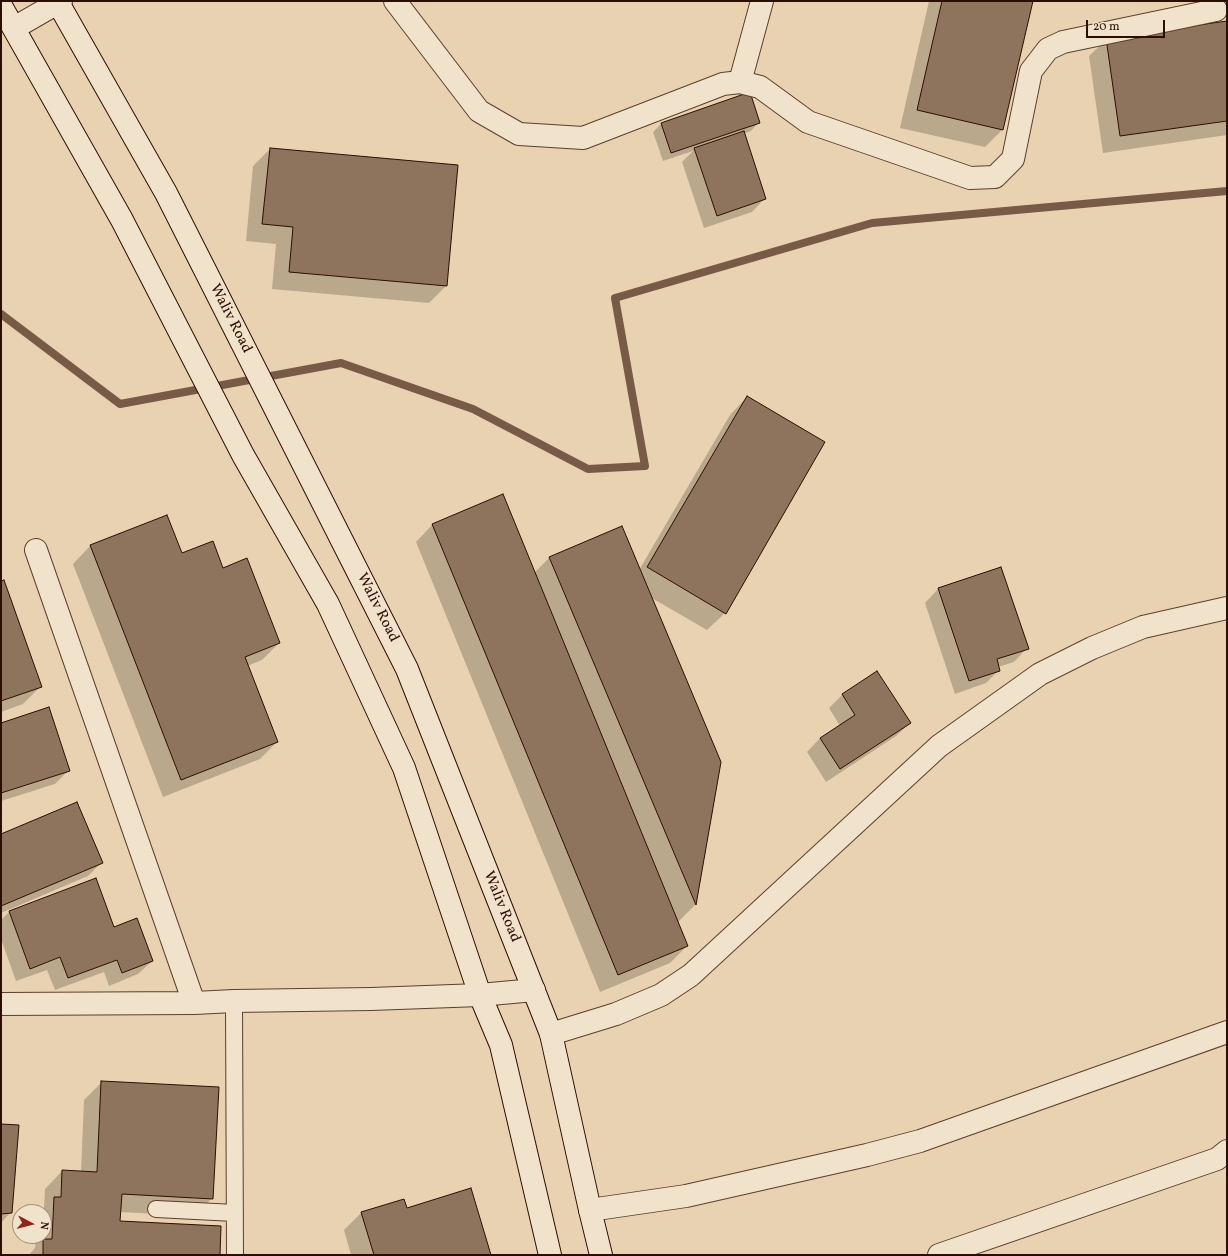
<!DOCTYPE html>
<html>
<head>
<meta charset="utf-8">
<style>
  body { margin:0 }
  #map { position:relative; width:1228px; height:1256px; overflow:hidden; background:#e9d2b1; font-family:Vollkorn,serif }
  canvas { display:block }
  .frame { position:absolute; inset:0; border:2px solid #2c0e00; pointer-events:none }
  .north { position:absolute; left:12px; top:1204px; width:40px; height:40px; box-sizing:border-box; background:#f1e2cc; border:1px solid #a28d7a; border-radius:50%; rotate:97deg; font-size:11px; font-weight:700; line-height:16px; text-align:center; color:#2c0e00 }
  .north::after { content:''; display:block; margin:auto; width:14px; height:18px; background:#8f2418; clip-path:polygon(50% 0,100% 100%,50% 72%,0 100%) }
  .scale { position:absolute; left:1086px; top:20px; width:79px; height:18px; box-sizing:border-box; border:2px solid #2c0e00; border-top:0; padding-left:5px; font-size:12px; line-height:14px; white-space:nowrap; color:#2c0e00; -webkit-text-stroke:3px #f1e2cc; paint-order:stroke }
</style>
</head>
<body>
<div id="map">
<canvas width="1228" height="1256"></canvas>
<div class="frame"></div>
<div class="north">N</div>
<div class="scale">20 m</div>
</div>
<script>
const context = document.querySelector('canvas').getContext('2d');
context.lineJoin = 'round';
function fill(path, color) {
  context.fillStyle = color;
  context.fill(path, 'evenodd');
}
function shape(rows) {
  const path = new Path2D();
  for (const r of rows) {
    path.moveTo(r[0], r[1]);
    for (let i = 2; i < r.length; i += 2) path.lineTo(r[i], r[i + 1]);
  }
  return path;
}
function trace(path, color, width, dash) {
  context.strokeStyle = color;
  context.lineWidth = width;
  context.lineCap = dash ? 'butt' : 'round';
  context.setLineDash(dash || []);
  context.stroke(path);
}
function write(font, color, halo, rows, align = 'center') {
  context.font = font + ' Vollkorn,serif';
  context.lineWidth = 3.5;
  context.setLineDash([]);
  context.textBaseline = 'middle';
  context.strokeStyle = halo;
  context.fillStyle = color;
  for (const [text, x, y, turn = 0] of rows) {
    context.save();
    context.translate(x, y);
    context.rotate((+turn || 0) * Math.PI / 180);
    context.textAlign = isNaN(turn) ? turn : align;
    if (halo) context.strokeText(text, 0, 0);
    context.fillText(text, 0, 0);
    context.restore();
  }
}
fill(shape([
  [929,1,1032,1,1002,130,985,147,900,128],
  [1227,22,1227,135,1103,153,1089,56,1107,39],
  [759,122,751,131,743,134,765,198,752,212,704,228,682,162,693,151,663,161,653,132,662,123],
  [270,149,457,166,446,286,429,303,272,289,276,244,246,241,253,166],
  [747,397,725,613,707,630,650,597,720,762,695,905,678,922,687,946,670,963,600,992,416,542,433,524,534,573,549,558,621,527,639,570,730,415],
  [166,516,181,555,279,643,262,660,247,666,277,742,260,759,163,797,73,564,90,546],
  [1001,568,1027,648,1014,662,998,667,999,670,986,683,955,694,925,603,938,589],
  [1,582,40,687,23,704,1,712],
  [877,673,910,723,896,736,826,782,807,752,820,738,840,726,829,708,842,695],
  [1,724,69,770,55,784,1,801],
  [1,836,101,863,88,876,1,913],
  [9,912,152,961,138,974,109,986,104,972,55,990,47,970,16,981,1,939,1,920],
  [102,1082,212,1198,195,1216,120,1212,119,1222,219,1255,29,1255,35,1248,36,1236,44,1236,44,1212,40,1212,44,1208,45,1189,62,1171,81,1172,84,1100],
  [1,1125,11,1212,1,1223],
  [403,1200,406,1209,490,1255,351,1255,344,1230,361,1213]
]), '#0003');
trace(shape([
  [1,314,120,404,341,363,473,409,588,469,645,466,615,298,872,223,1227,191]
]), '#775b46', 8);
const building = shape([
  [942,1,1033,1,1003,130,917,110,942,1],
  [1227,21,1227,121,1120,136,1106,38,1227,21],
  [750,92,760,123,671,153,661,123,750,92],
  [744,131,766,199,717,216,694,148,744,131],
  [270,148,458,165,447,286,289,272,293,227,262,224,270,148],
  [747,396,825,442,726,614,647,567,747,396],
  [503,494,688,946,618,975,432,524,503,494],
  [167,515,182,553,213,541,223,568,247,558,280,643,245,657,278,742,181,780,90,545,167,515],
  [622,526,721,762,696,905,549,557,622,526],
  [1001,567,1029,649,997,659,1000,671,969,681,938,588,1001,567],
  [4,580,42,687,1,701,1,581,4,580],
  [877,671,911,723,840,769,820,738,855,715,842,694,877,671],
  [49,707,70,771,1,793,1,723,49,707],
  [77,802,103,863,1,906,1,834,77,802],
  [96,878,114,927,137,918,153,961,122,973,117,960,68,978,60,957,30,969,9,911,96,878],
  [101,1081,219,1087,213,1199,122,1194,120,1221,221,1226,220,1255,43,1255,43,1239,52,1239,54,1197,61,1197,62,1170,97,1172,101,1081],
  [1,1124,19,1125,12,1213,1,1214,1,1124],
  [471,1188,491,1255,374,1255,361,1212,404,1199,407,1208,471,1188]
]);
fill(building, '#8e745c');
trace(building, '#2c0e00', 1);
const lane = shape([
  [234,1001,235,1255],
  [156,1209,235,1213]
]);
const street = shape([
  [395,1,479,111,519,134,583,138,723,84,740,82,760,87,808,122,970,178,995,177,1013,159,1031,71,1048,49,1063,42,1216,10],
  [14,28,61,1],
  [740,82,762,1],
  [36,550,194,1003],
  [1,1004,194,1003,234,1001,371,999,480,995,534,990],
  [551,1034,616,1014,661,995,691,975,939,746,1040,674,1092,648,1143,627,1227,608],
  [590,1210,686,1196,867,1155,920,1141,1227,1032],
  [939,1255,1217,1159,1227,1151]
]);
const secondary = shape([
  [57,1,166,193,407,669,551,1034,590,1210,601,1255],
  [1,6,122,220,243,455,328,604,404,768,480,995,501,1045,550,1255]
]);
trace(lane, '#5b3f2c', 18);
trace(street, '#5b3f2c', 24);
trace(secondary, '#2c0e00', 24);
trace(lane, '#f1e2cc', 16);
trace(street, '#f1e2cc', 22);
trace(secondary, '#f1e2cc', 22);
write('15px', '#2c0e00', '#f1e2cc', [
  ["Waliv Road",230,319,63],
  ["Waliv Road",377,608,63],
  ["Waliv Road",501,907,68]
]);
</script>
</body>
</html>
